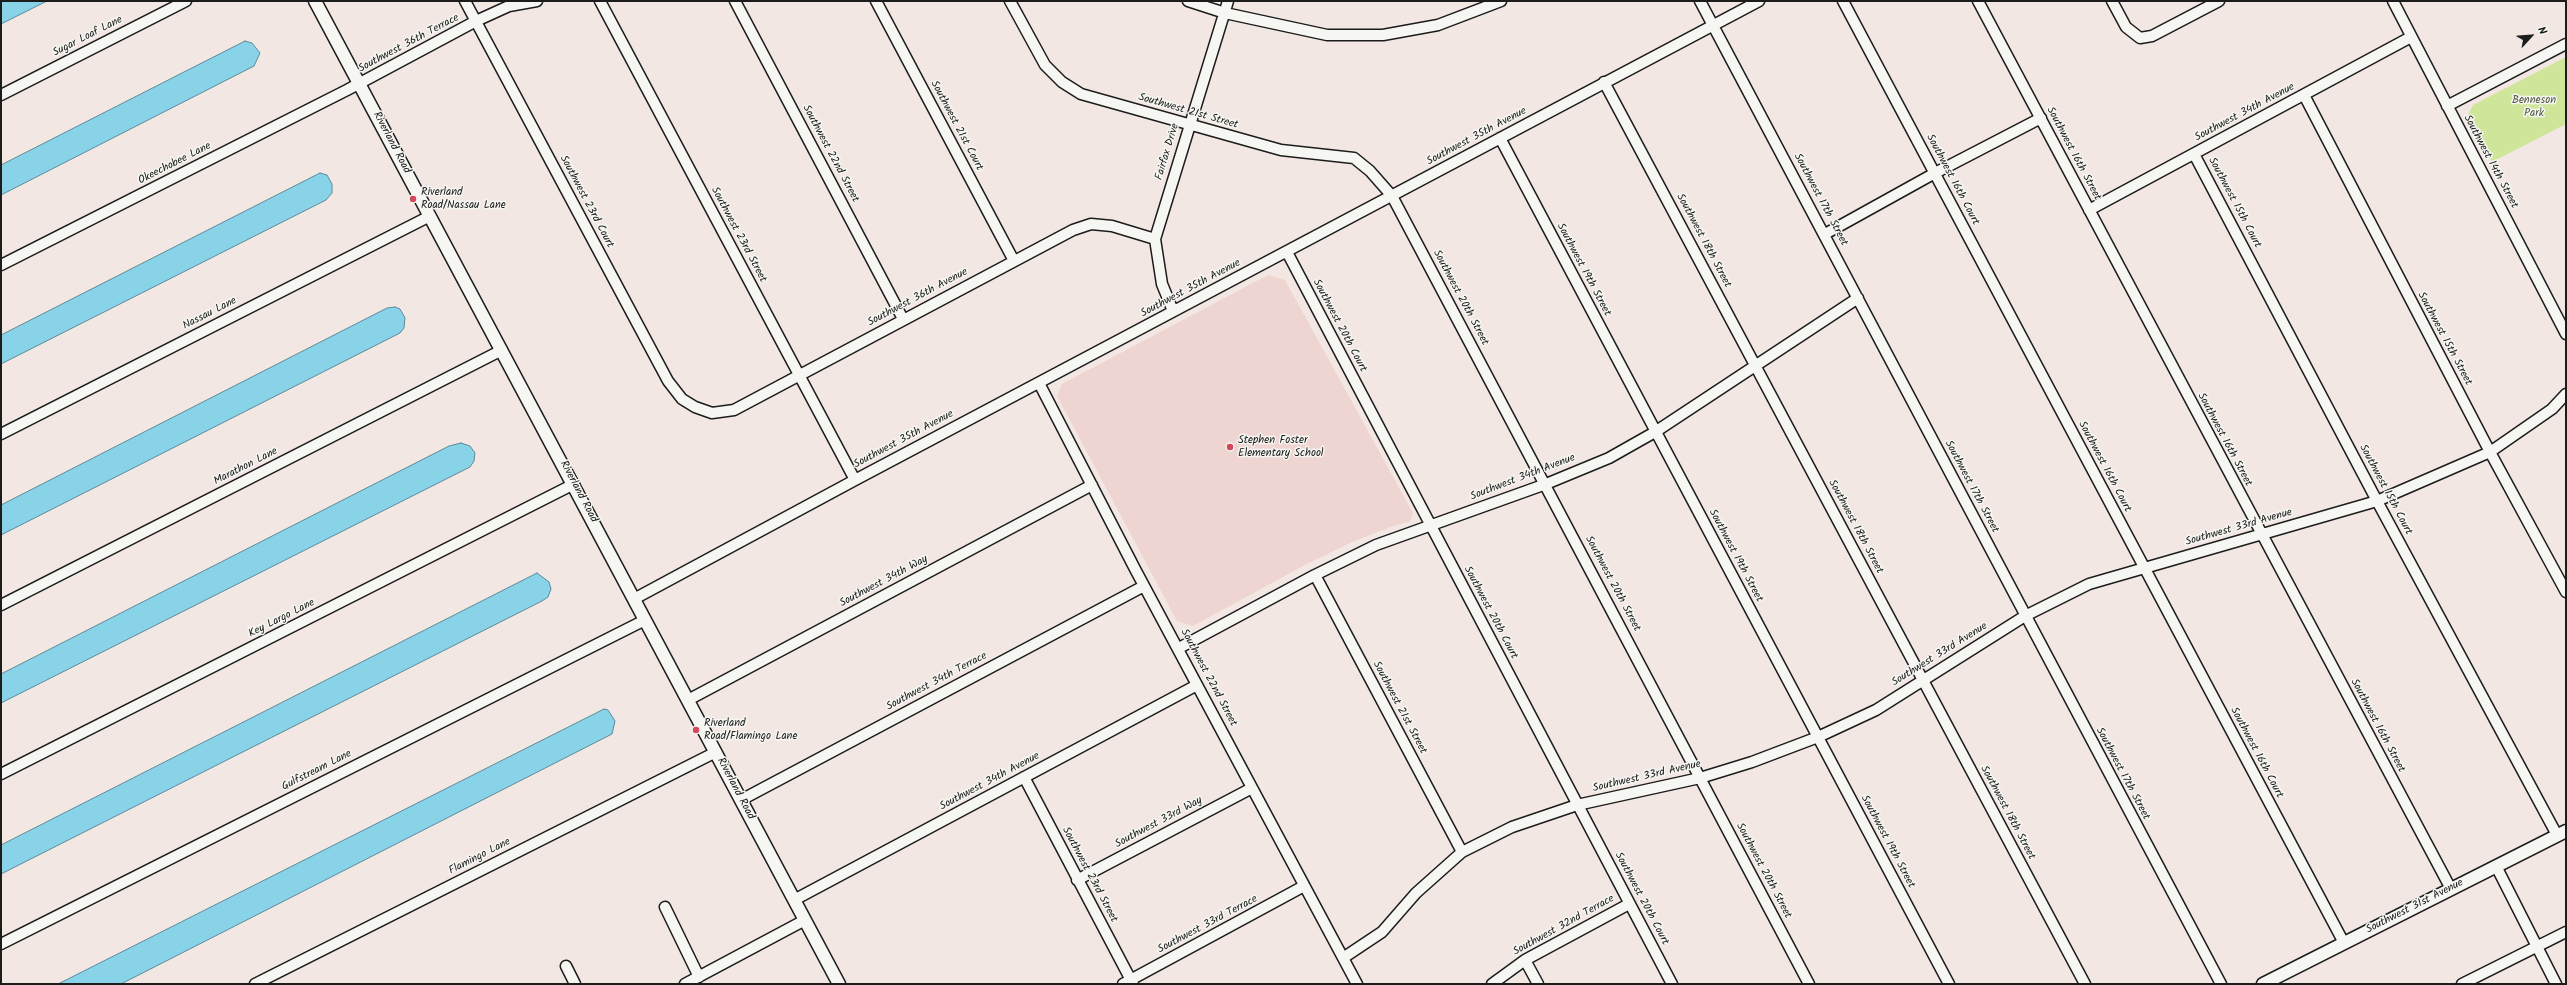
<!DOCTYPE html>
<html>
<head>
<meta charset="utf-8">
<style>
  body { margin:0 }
  #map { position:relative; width:2567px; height:985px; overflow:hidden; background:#f3e7e3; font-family:Kalam,sans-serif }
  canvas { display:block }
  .frame { position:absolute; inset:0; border:2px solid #1c1c1c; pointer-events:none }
  .north { position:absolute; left:2511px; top:16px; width:40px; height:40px; -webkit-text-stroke:3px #f6f6f2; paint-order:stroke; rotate:64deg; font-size:11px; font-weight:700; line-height:16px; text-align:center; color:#1c1c1c }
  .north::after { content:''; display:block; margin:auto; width:14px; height:18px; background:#1c1c1c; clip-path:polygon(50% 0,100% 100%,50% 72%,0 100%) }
</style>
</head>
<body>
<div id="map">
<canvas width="2567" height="985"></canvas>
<div class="frame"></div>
<div class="north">N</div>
</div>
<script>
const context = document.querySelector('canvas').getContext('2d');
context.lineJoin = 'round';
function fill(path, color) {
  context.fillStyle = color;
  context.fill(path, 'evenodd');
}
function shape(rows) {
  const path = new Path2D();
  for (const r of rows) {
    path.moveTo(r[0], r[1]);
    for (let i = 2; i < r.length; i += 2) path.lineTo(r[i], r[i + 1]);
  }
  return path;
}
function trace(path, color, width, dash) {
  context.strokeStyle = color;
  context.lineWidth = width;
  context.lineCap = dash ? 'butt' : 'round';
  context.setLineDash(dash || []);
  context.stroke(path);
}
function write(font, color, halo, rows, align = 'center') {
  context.font = font + ' Kalam,sans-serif';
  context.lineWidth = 3;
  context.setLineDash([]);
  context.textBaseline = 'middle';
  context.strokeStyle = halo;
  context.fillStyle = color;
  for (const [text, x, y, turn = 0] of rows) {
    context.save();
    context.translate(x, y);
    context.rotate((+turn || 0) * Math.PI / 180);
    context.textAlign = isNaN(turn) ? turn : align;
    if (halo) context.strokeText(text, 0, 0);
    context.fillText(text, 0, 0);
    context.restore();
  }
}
fill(shape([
  [1268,275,1285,280,1413,513,1410,522,1396,525,1352,542,1305,565,1193,626,1177,621,1057,396,1062,384]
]), '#efd5d2');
fill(shape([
  [2566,57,2566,124,2492,162,2467,117,2473,105]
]), '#cfe59a');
const water = shape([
  [1,1,47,1,1,24,1,1],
  [245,41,252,43,260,53,254,66,1,195,1,165,245,41],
  [320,173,327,175,332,184,332,193,326,200,1,364,1,335,320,173],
  [395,307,400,309,405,318,404,328,400,333,1,535,1,505,387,308,395,307],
  [461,443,470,446,475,453,474,461,470,467,1,703,1,674,449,446,461,443],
  [537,573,549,582,551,589,548,597,542,601,1,874,1,845,537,573],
  [604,709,608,710,615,721,612,734,121,984,58,984,604,709]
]);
fill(water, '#89d3e9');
trace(water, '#5d8a97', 1);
const minor = shape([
  [465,1,668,381,682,399,695,407,712,413,734,410,1073,230,1091,224,1112,226,1155,239],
  [600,1,855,480],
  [735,1,903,319],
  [876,1,1014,261],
  [1010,1,1045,65,1062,82,1081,94,1281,150,1354,158,1370,171,1392,196,1809,984],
  [1188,1,1225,13,1327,35,1383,35,1438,25,1501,1],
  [1700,1,2221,984],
  [1843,1,2344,943],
  [1978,1,2451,889],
  [2112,1,2126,27,2140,38,2152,36,2219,1],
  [2393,1,2566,334],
  [1604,82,2085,984],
  [1,95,186,1],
  [2304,95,2490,452,2566,592],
  [2447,106,2566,44],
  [1500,138,1949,984],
  [2194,154,2377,501,2557,835],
  [2089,210,2411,37],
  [1825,234,1935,173,2041,118],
  [1287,252,1672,984],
  [1,265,347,90,476,21,509,6,537,1],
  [1173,311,1162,284,1155,239,1228,1],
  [1039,383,1135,569,1357,984],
  [1,434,430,216],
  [1315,575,1462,852],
  [634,599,855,480,1759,1],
  [1,605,502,350],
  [1179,648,1315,575,1376,545,1546,484,1609,458,1655,432,1858,298],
  [688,700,1092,485],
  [1,774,574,484],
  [1024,777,1133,984],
  [741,800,1144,586],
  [2496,866,2556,984],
  [1077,880,1252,788],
  [794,900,1197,685],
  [665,907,699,977],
  [1,944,645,620],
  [1343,958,1382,932,1416,893,1462,852,1512,827,1577,805,1700,778,1752,762,1818,737,1876,710,2025,616,2089,584,2377,501,2490,452,2552,409,2566,394],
  [1525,960,1538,984],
  [566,966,575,984],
  [255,984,716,752],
  [685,984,805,920],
  [1123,984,1304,886],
  [1492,984,1525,960,1629,904],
  [2462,984,2566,932]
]);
const tertiary = shape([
  [315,1,839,984],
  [2263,984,2566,831]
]);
trace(minor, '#1c1c1c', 13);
trace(tertiary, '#1c1c1c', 15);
trace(minor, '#f6f6f2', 10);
trace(tertiary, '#f6f6f2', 12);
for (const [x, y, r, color] of [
  [413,199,4,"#d1495b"],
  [1230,447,4,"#d1495b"],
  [696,730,4,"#d1495b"]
]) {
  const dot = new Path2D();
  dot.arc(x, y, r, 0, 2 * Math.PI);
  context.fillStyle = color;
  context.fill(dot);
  trace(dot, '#f6f6f2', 1.5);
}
write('11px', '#1c1c1c', '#f6f6f2', [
  ["Sugar Loaf Lane",88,37,-27],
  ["Southwest 36th Terrace",409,44,-28],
  ["Southwest 21st Street",1188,112,16],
  ["Southwest 34th Avenue",2245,113,-28],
  ["Southwest 21st Court",956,126,62],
  ["Southwest 35th Avenue",1477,137,-28],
  ["Riverland Road",391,143,62],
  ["Fairfax Drive",1168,152,-73],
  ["Southwest 22nd Street",830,154,62],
  ["Southwest 16th Street",2073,154,62],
  ["Southwest 14th Street",2490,162,62],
  ["Okeechobee Lane",175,164,-27],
  ["Southwest 16th Court",1952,180,62],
  ["Southwest 17th Street",1820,200,62],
  ["Southwest 23rd Court",586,202,62],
  ["Southwest 15th Court",2234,203,62],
  ["Southwest 23rd Street",738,235,62],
  ["Southwest 18th Street",1703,241,62],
  ["Southwest 19th Street",1583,270,62],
  ["Southwest 35th Avenue",1191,289,-28],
  ["Southwest 36th Avenue",918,298,-28],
  ["Southwest 20th Street",1460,298,62],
  ["Nassau Lane",210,314,-27],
  ["Southwest 20th Court",1339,326,62],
  ["Southwest 15th Street",2444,339,62],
  ["Southwest 35th Avenue",904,440,-28],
  ["Southwest 16th Street",2224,440,62],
  ["Marathon Lane",246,467,-27],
  ["Southwest 16th Court",2104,467,62],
  ["Southwest 34th Avenue",1523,478,-21],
  ["Southwest 17th Street",1971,487,62],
  ["Southwest 15th Court",2385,490,62],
  ["Riverland Road",578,492,62],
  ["Southwest 18th Street",1855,527,62],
  ["Southwest 33rd Avenue",2239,528,-16],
  ["Southwest 19th Street",1735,556,62],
  ["Southwest 34th Way",884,582,-28],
  ["Southwest 20th Street",1612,584,62],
  ["Southwest 20th Court",1490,613,62],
  ["Key Largo Lane",282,619,-27],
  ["Southwest 33rd Avenue",1940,655,-32],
  ["Southwest 22nd Street",1208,678,62],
  ["Southwest 34th Terrace",937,682,-28],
  ["Southwest 21st Street",1399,708,62],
  ["Southwest 16th Street",2377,726,62],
  ["Southwest 16th Court",2256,753,62],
  ["Gulfstream Lane",317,771,-27],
  ["Southwest 17th Street",2122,774,62],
  ["Southwest 33rd Avenue",1647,777,-13],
  ["Southwest 34th Avenue",990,782,-28],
  ["Riverland Road",735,789,62],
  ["Southwest 18th Street",2007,813,62],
  ["Southwest 33rd Way",1159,823,-28],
  ["Southwest 19th Street",1887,842,62],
  ["Flamingo Lane",480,857,-27],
  ["Southwest 20th Street",1763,871,62],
  ["Southwest 23rd Street",1089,875,62],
  ["Southwest 20th Court",1641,899,62],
  ["Southwest 31st Avenue",2415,907,-27],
  ["Southwest 33rd Terrace",1208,925,-28],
  ["Southwest 32nd Terrace",1564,926,-29]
]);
write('11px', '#525842', '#f6f6f2', [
  ["Benneson",2534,101],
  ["Park",2534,114]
]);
write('11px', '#1c1c1c', '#f6f6f2', [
  ["Riverland",421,193],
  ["Road/Nassau Lane",421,206],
  ["Stephen Foster",1238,441],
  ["Elementary School",1238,454],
  ["Riverland",704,724],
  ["Road/Flamingo Lane",704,737]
], 'left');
</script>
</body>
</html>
